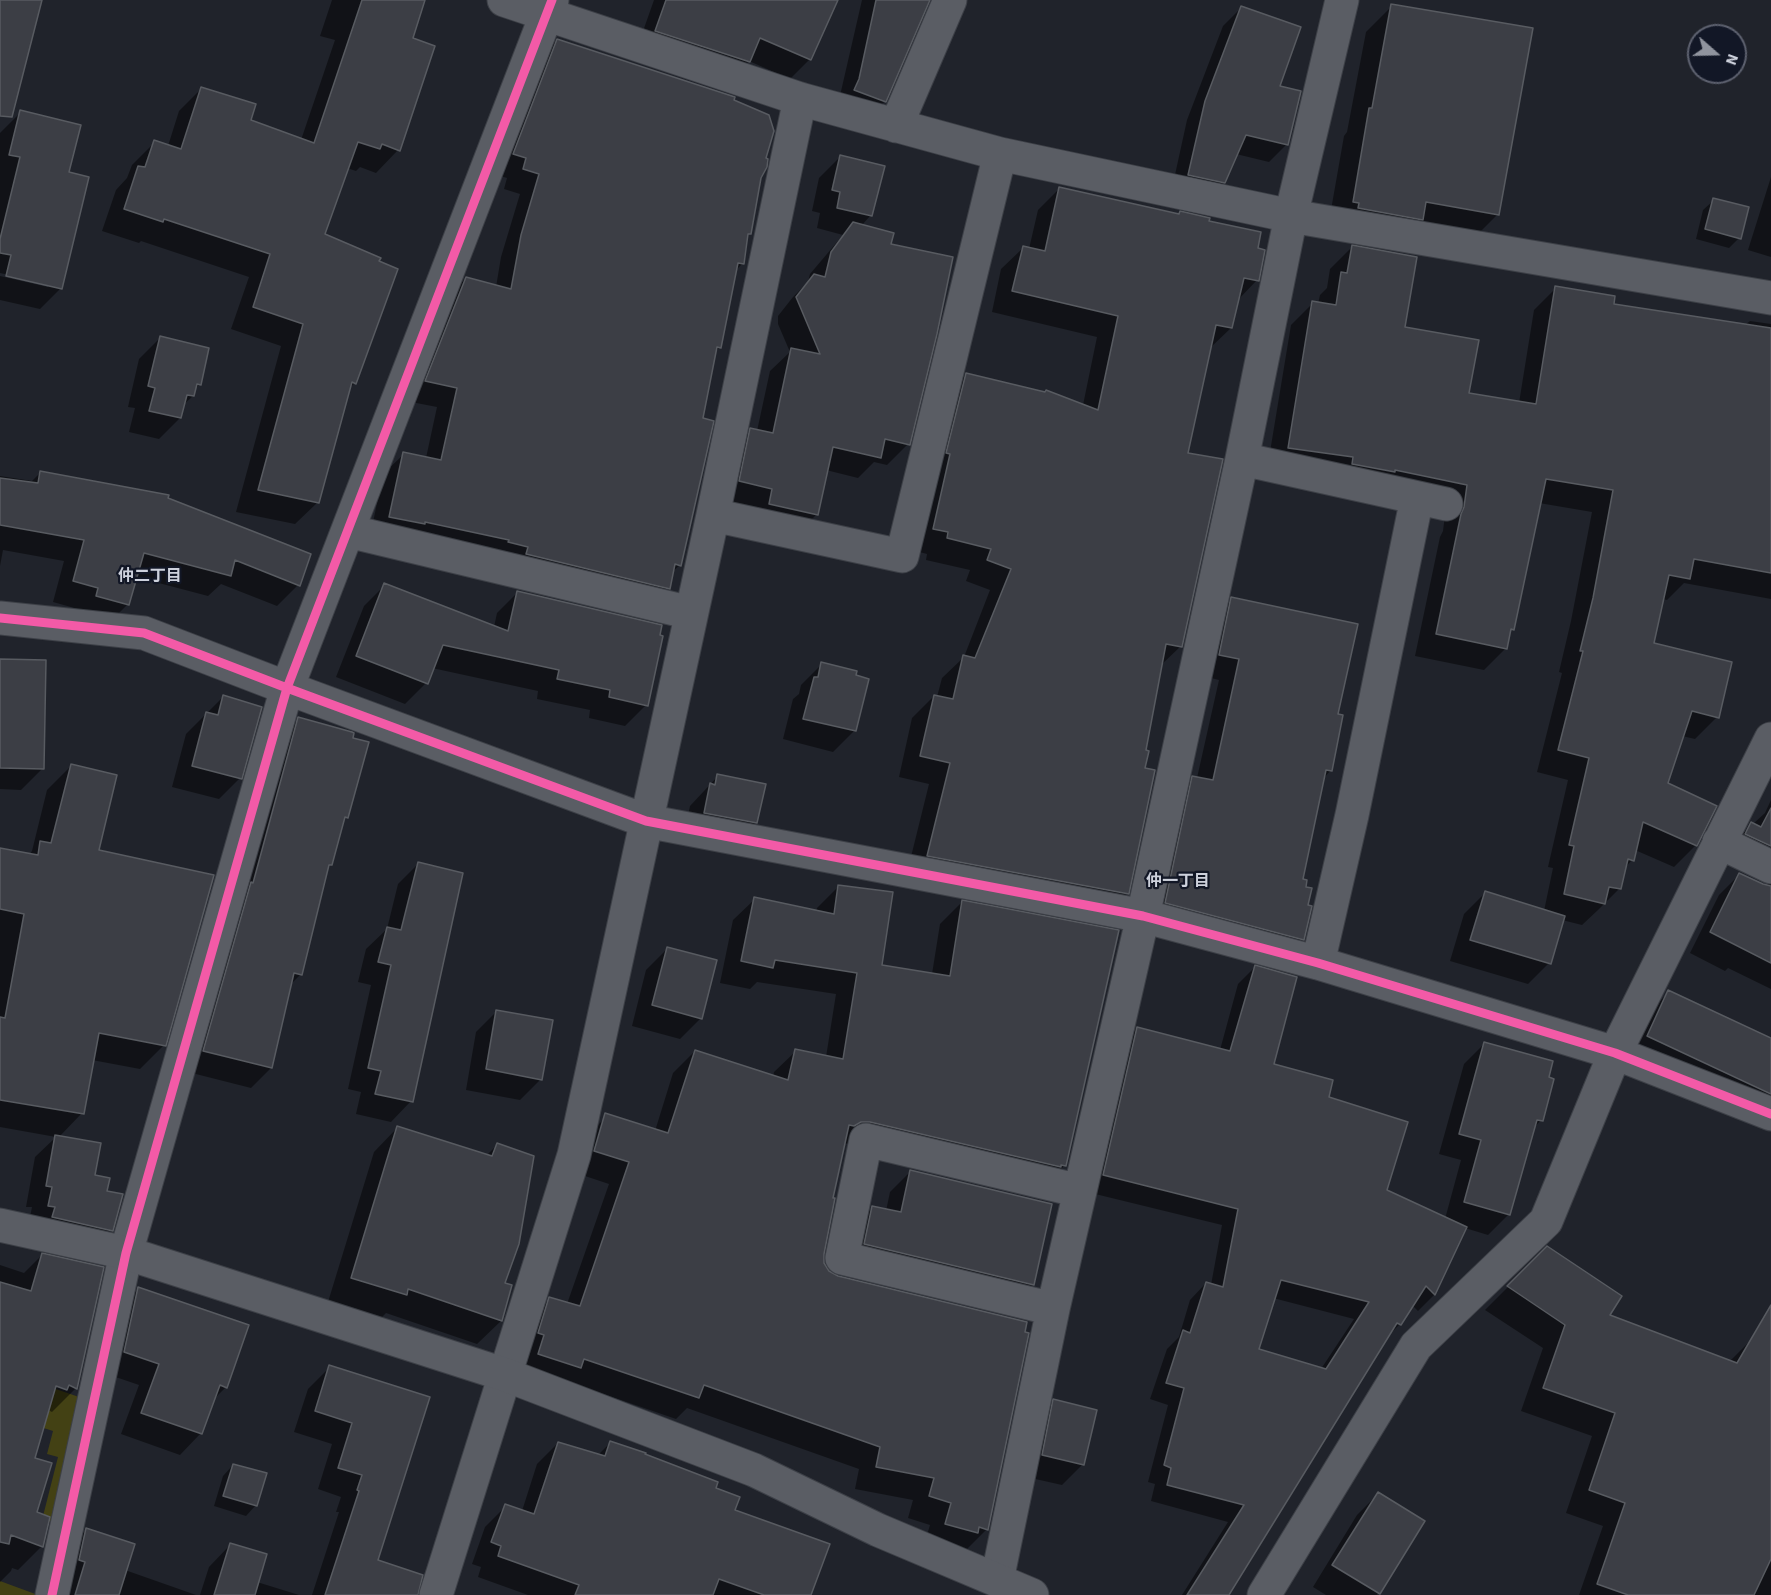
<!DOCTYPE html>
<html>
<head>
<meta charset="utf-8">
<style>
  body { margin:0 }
  #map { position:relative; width:1771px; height:1595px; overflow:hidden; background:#20232b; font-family:"Source Sans 3",sans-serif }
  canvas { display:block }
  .north { position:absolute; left:1687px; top:24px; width:60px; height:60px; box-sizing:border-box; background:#121726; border:2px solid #5d616f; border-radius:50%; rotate:110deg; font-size:16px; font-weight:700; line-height:24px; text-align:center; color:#cdd1dc }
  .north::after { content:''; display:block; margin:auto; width:21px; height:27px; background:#90949e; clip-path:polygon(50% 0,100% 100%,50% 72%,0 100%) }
</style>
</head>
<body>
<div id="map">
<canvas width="1771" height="1595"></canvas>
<div class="north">N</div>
</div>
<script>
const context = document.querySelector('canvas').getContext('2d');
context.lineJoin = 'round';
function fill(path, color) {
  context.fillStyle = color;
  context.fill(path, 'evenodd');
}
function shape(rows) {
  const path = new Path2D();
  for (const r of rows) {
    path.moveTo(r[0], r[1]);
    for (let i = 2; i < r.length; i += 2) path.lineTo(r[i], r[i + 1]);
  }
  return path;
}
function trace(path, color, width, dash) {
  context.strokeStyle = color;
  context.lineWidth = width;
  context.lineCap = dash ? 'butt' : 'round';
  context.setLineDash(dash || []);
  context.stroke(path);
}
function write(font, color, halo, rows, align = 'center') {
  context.font = font + ' "Source Sans 3","Noto Sans JP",sans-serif';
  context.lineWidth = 4.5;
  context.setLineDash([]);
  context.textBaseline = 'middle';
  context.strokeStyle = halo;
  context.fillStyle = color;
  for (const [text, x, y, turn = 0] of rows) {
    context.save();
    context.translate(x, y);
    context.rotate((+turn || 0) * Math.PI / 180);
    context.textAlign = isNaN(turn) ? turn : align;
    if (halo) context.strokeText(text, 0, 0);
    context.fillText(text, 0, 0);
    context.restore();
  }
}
fill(shape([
  [0,1370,82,1398,52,1522,42,1520,58,1457,47,1454,53,1431,0,1414],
  [0,1581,38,1595,0,1595]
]), '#434114');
fill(shape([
  [332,0,423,0,411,39,398,150,376,173,360,167,356,171,347,168,323,235,355,383,348,389,318,502,295,524,236,512,281,346,231,329,249,277,141,241,139,243,102,231,116,190,127,178,132,165,155,142,168,146,179,111,202,88,249,121,301,140,335,40,320,36],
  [654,0,837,0,810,59,790,79,749,61,728,81,636,51],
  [862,0,928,0,885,101,865,121,839,100],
  [1392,6,1498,214,1471,241,1328,227,1344,136,1347,132,1366,32],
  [1241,8,1278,87,1287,144,1269,162,1236,154,1224,182,1206,200,1171,193,1187,120,1223,26],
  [558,39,760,178,742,264,735,271,720,347,715,352,701,420,680,565,671,573,668,588,648,608,370,537,383,474,404,454,426,458,437,407,406,401,446,298,466,278,496,287,501,257,520,194,504,189,507,178,494,174,538,60],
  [21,112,67,173,61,288,40,309,0,300,0,276,48,287,48,284,0,273,0,133],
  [840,157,871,215,861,226,889,245,908,444,887,465,874,462,858,478,826,470,817,514,796,535,719,502,730,451,751,430,757,431,770,371,790,352,778,324,778,316,793,297,808,282,810,274,843,235,817,228,820,213,812,211,819,178],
  [1771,177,1771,257,1748,250],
  [1060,188,1206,222,1256,249,1257,280,1237,301,1231,328,1209,349,1187,454,1181,646,1160,666,1144,751,1143,769,1127,893,1106,915,906,877,929,784,899,777,912,718,934,696,937,697,942,678,964,657,990,590,966,581,970,570,926,560,927,554,912,550,945,396,966,374,1083,405,1097,337,992,312,1001,269,1023,248,1029,249,1038,210],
  [1714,200,1739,238,1729,248,1696,239,1703,210],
  [1352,247,1403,329,1467,395,1519,403,1534,310,1556,288,1612,305,1745,325,1750,321,1771,324,1771,599,1684,583,1667,600,1662,599,1653,644,1717,717,1695,739,1682,736,1667,784,1696,845,1674,867,1635,850,1632,860,1625,868,1620,888,1598,910,1582,925,1562,920,1549,963,1528,984,1450,961,1464,914,1485,893,1544,911,1553,868,1548,867,1568,780,1537,772,1562,673,1559,672,1571,621,1592,512,1539,503,1512,629,1509,632,1506,648,1484,670,1415,656,1440,537,1443,531,1446,507,1267,470,1291,325,1313,303,1318,304,1320,295,1327,288,1330,269],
  [160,338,200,384,195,389,193,396,182,406,180,418,159,439,129,432,135,408,128,407,139,359],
  [40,473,166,499,298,585,277,606,221,584,208,596,136,577,128,604,107,625,76,617,78,609,53,602,64,561,3,550,0,566,0,476,32,481],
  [385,585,494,627,497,613,518,592,646,705,625,726,589,718,590,710,537,699,538,691,432,668,426,683,405,704,336,677,364,606],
  [1232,599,1337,716,1331,770,1323,779,1301,880,1303,939,1282,960,1145,923,1172,799,1193,778,1197,778,1219,680,1199,675,1211,620],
  [0,661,42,769,21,790,0,789],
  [822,664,867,680,854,731,833,752,783,739,793,699,799,694,801,685],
  [223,697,240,778,219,799,172,787,186,734],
  [299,719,347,817,342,822,331,865,327,869,301,974,290,985,271,1068,251,1088,184,1071,279,739],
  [71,766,98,852,164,1045,140,1069,92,1060,82,1113,59,1137,106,1192,111,1230,90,1251,28,1227,32,1207,26,1207,35,1157,56,1137,0,1127,0,850,29,855,32,851,47,790],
  [718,776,756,822,735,843,684,834,690,806],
  [1771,800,1771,989,1728,968,1725,971,1690,953,1719,895,1740,874,1769,887,1766,877,1730,845,1765,813],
  [418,864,411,1101,391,1122,356,1114,361,1092,348,1089,371,985,358,982,366,949,387,929,398,884],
  [839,886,881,966,932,974,940,924,962,902,1065,1165,1043,1187,1037,1188,844,1143,831,1199,822,1255,823,1265,987,1529,965,1551,924,1545,930,1525,908,1518,913,1500,855,1489,859,1469,687,1408,676,1419,566,1381,517,1376,528,1320,550,1299,567,1304,609,1184,573,1172,582,1141,604,1119,655,1131,673,1073,695,1051,773,1077,774,1072,796,1051,826,1057,836,994,757,982,750,989,720,983,733,920,755,899,816,912,817,908],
  [667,949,701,1018,680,1039,632,1026,646,970],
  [1255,967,1272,1065,1327,1098,1385,1191,1445,1219,1461,1160,1439,1154,1464,1064,1485,1043,1541,1120,1533,1129,1509,1214,1488,1235,1465,1228,1434,1295,1418,1311,1412,1305,1400,1324,1387,1337,1226,1595,1182,1595,1228,1522,1151,1501,1155,1484,1148,1482,1168,1405,1150,1399,1167,1349,1179,1337,1190,1300,1206,1283,1211,1285,1222,1225,1087,1192,1121,1045,1137,1028,1220,1050,1238,984],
  [1273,1298,1354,1319,1321,1369,1258,1350],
  [1669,992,1771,1038,1771,1122,1627,1057,1648,1013],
  [497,1011,541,1079,520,1100,466,1090,476,1032],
  [397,1128,487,1155,497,1145,503,1284,501,1321,477,1344,386,1313,381,1318,328,1302,374,1152],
  [911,1171,1033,1284,1012,1305,844,1265,851,1229,872,1208,886,1211,890,1192],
  [1547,1248,1607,1316,1729,1362,1771,1320,1771,1595,1579,1595,1603,1526,1566,1513,1592,1436,1521,1411,1543,1348,1485,1310],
  [42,1255,76,1388,52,1412,48,1410,33,1459,35,1513,42,1546,18,1570,12,1568,11,1571,0,1582,0,1265,24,1273],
  [138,1289,226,1387,213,1400,200,1434,180,1455,121,1434,139,1385,104,1373,117,1310],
  [330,1367,428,1398,376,1561,402,1595,312,1595,339,1512,336,1512,341,1497,318,1489,332,1444,294,1432,308,1389],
  [1054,1401,1083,1464,1062,1485,1022,1476,1033,1422],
  [558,1443,597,1456,610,1443,714,1489,810,1595,528,1595,478,1577,481,1567,472,1564,485,1527,506,1506,522,1511,537,1464],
  [233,1465,256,1505,246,1516,214,1506,223,1476],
  [1378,1494,1423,1522,1377,1595,1326,1595,1313,1587,1357,1515],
  [86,1530,125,1570,196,1595,61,1595,65,1551],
  [230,1545,257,1582,299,1595,200,1595,209,1567]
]), '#0007');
const building = shape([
  [0,0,42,0,12,117,0,116,0,0],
  [362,0,425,0,413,38,435,46,400,151,382,144,380,149,358,142,325,234,381,258,379,261,398,269,356,384,352,382,319,503,258,490,303,324,253,307,270,254,164,219,163,222,124,209,138,166,145,167,154,140,181,149,201,87,256,104,251,120,314,143,362,0],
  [666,0,838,0,811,60,760,38,750,62,655,31,666,0],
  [876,0,930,0,886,102,854,90,859,79,876,0],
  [1391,4,1533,28,1499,215,1426,202,1423,220,1358,208,1359,203,1353,202,1369,108,1372,108,1391,4],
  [1241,6,1301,27,1280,86,1301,91,1288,145,1246,135,1225,183,1188,175,1205,101,1241,6],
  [557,39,735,97,734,100,769,115,774,131,766,158,768,159,767,167,761,178,751,234,748,234,744,264,738,263,721,348,717,347,703,418,714,421,681,566,675,564,670,589,526,554,528,547,508,542,509,540,425,522,425,524,389,517,403,452,441,460,457,388,425,381,466,277,511,289,521,235,539,174,523,169,526,158,513,154,557,39],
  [20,110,81,125,69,172,89,177,62,289,6,276,11,255,0,253,0,239,20,157,9,155,20,110],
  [840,155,885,166,872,216,837,208,840,192,832,190,840,155],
  [1059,187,1179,214,1180,211,1210,218,1209,221,1261,232,1258,248,1265,250,1259,281,1244,278,1232,328,1216,325,1188,453,1223,459,1182,647,1166,644,1146,750,1149,751,1145,768,1155,770,1129,894,927,856,950,763,920,756,934,695,953,699,963,655,975,658,1011,569,987,560,991,549,947,538,948,532,933,529,950,454,946,453,966,373,1045,392,1046,390,1098,410,1118,316,1012,291,1023,246,1045,251,1059,187],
  [1713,198,1749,207,1741,239,1705,229,1713,198],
  [853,222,894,233,891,244,953,257,937,334,910,445,885,439,881,458,833,447,818,515,769,504,772,489,739,481,750,428,773,433,791,348,820,354,796,297,814,274,825,277,831,252,853,222],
  [1352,245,1417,257,1405,327,1479,340,1469,393,1536,404,1555,286,1615,296,1614,304,1771,328,1771,573,1694,559,1690,579,1669,575,1654,643,1732,662,1719,718,1692,711,1668,783,1717,806,1697,846,1643,822,1634,861,1628,859,1621,889,1609,887,1605,904,1564,894,1574,846,1569,845,1589,758,1558,750,1583,651,1580,651,1593,598,1613,490,1546,479,1514,630,1511,629,1507,649,1436,634,1461,514,1464,507,1467,485,1395,470,1395,472,1352,464,1353,457,1288,448,1312,301,1336,305,1341,272,1347,273,1352,245],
  [160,336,209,348,201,385,197,384,194,396,187,395,181,418,149,411,155,388,148,386,160,336],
  [40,471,169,495,168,498,311,554,300,586,235,560,231,576,144,553,129,605,96,596,98,588,73,581,84,540,0,525,0,478,38,483,40,471],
  [384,583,508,631,517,591,662,625,660,635,663,636,648,706,609,697,610,690,557,679,559,670,443,645,428,684,356,656,384,583],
  [1231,597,1358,624,1338,714,1343,715,1332,771,1326,770,1303,879,1307,880,1306,887,1312,888,1308,905,1312,906,1304,940,1165,903,1192,776,1213,780,1239,659,1219,655,1231,597],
  [0,659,46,660,44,769,0,768,0,659],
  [821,662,857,671,856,675,869,679,856,731,803,719,814,677,818,677,821,662],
  [223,695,262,707,242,779,192,766,206,712,218,715,223,695],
  [298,717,352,732,354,733,353,738,369,742,348,818,345,817,332,865,329,865,302,975,294,973,272,1068,203,1051,251,882,253,883,298,717],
  [71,764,117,775,99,850,214,875,166,1046,99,1033,84,1114,0,1100,0,1017,5,1018,24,914,0,909,0,848,38,855,40,841,51,843,71,764],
  [717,774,766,784,757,823,704,813,710,783,715,785,717,774],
  [1771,808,1771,846,1745,834,1751,822,1761,827,1771,808],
  [418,862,463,873,413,1102,375,1094,381,1071,368,1068,391,965,378,962,387,927,401,930,418,862],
  [1739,873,1763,884,1771,886,1771,963,1710,932,1739,873],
  [838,885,893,892,882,965,950,976,962,900,1119,930,1066,1166,1061,1165,1061,1167,870,1122,861,1122,854,1126,849,1125,833,1198,835,1198,824,1254,824,1263,829,1271,838,1276,1027,1322,1025,1332,1029,1333,988,1530,979,1527,978,1533,945,1524,951,1503,929,1496,934,1478,876,1467,880,1447,704,1385,699,1398,584,1359,581,1368,538,1354,544,1335,538,1333,549,1297,580,1306,629,1162,594,1151,605,1113,668,1133,695,1050,788,1080,795,1049,843,1059,857,973,775,960,773,968,741,961,754,897,834,914,838,885],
  [1485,891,1565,916,1551,964,1470,940,1485,891],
  [667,947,717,960,702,1019,652,1005,667,947],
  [1255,965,1297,977,1274,1064,1333,1080,1329,1097,1408,1122,1387,1190,1467,1227,1435,1295,1426,1286,1401,1325,1397,1323,1229,1595,1187,1595,1244,1505,1167,1485,1171,1468,1164,1465,1184,1388,1166,1383,1183,1330,1190,1333,1206,1282,1223,1287,1238,1209,1103,1175,1137,1027,1230,1051,1255,965],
  [1281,1280,1369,1302,1326,1369,1259,1349,1281,1280],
  [1668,990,1771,1038,1771,1094,1647,1036,1668,990],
  [496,1010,553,1020,542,1080,486,1069,496,1010],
  [1484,1042,1553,1061,1549,1077,1554,1079,1543,1121,1537,1120,1510,1215,1464,1202,1481,1140,1459,1134,1484,1042],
  [397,1126,492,1156,497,1143,534,1156,519,1244,505,1283,512,1285,502,1321,408,1289,407,1295,351,1278,397,1126],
  [55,1135,101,1143,95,1175,110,1178,107,1191,123,1194,113,1231,52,1217,55,1207,48,1206,52,1187,46,1186,55,1135],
  [910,1170,1052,1204,1034,1285,864,1244,872,1206,901,1212,910,1170],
  [1547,1246,1622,1296,1610,1315,1737,1363,1771,1305,1771,1559,1754,1595,1628,1595,1597,1584,1625,1503,1589,1490,1615,1413,1543,1388,1565,1325,1507,1286,1547,1246],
  [42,1253,104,1267,77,1389,69,1385,67,1390,56,1386,35,1458,52,1463,37,1512,50,1517,43,1547,11,1535,9,1544,0,1542,0,1282,31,1291,42,1253],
  [138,1287,249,1325,227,1388,220,1385,202,1434,141,1413,159,1364,124,1352,138,1287],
  [329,1365,430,1397,378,1560,423,1575,418,1595,325,1595,359,1491,357,1490,362,1475,338,1468,352,1423,315,1411,329,1365],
  [1053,1399,1097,1410,1084,1465,1042,1455,1053,1399],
  [610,1441,646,1453,645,1454,718,1482,716,1488,740,1497,735,1510,830,1544,811,1595,764,1595,719,1579,713,1595,575,1595,579,1585,498,1556,501,1546,491,1542,505,1504,534,1514,558,1442,605,1456,610,1441],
  [233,1464,267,1473,257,1506,223,1496,233,1464],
  [1378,1492,1425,1521,1380,1594,1332,1565,1378,1492],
  [86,1528,135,1544,119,1595,75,1595,85,1562,79,1560,86,1528],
  [230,1543,267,1554,255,1595,214,1595,230,1543]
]);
fill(building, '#3c3e45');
trace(building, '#585b61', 1.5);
const minor = shape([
  [504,0,800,99,1000,154,1291,216,1771,298],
  [896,126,950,0],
  [1242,459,1446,504],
  [713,515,902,556,1000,154],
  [348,531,691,613],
  [0,618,144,633,287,688,646,821,1143,916,1318,963,1615,1053,1771,1114],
  [1719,842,1771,867],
  [1318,963,1352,815,1417,498],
  [1053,1309,842,1258,866,1140,1080,1191],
  [997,1580,1053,1309,1143,916,1242,459,1291,216,1342,0],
  [52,1595,126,1253,287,688,552,0],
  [436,1595,574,1155,713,515,800,99],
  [1264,1595,1416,1346,1546,1221,1615,1053,1771,739]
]);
const tertiary = shape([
  [0,1225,126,1253,506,1375,754,1470,878,1530,1032,1595]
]);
trace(minor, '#3d4047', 35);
trace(tertiary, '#3d4047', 35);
trace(minor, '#5a5d64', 33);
trace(tertiary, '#5a5d64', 33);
trace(shape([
  [0,618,144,633,287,688,646,821,1143,916,1318,963,1615,1053,1771,1114],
  [52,1595,126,1253,287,688,552,0]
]), '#f35aa7', 9);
write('bold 16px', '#cdd1dc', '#121726', [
  ["仲二丁目",150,577],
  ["仲一丁目",1178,882]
]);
</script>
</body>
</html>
